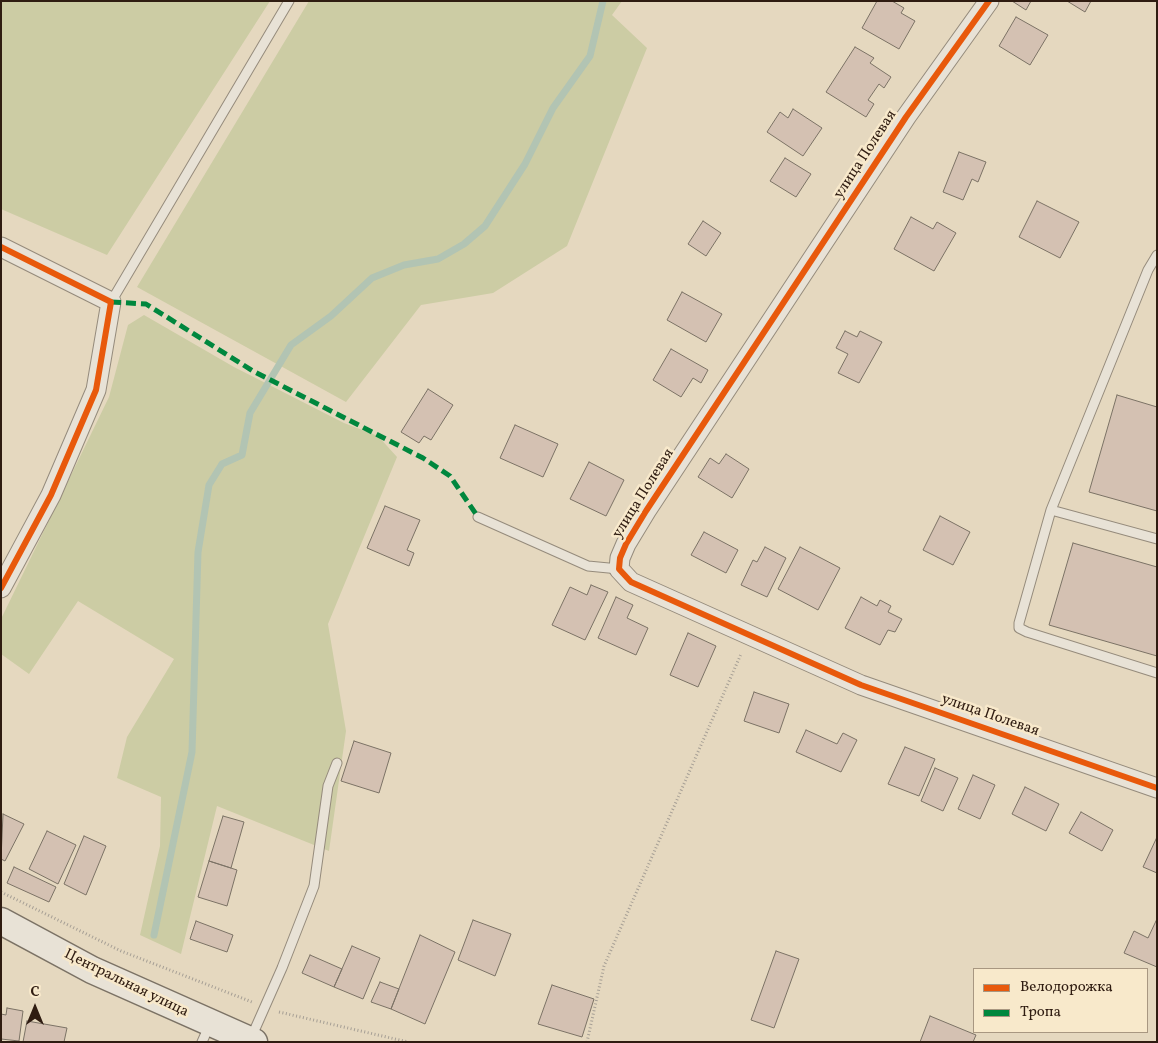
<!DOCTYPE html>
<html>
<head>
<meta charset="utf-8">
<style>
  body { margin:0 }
  #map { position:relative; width:1158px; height:1043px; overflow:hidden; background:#e5d8bf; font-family:Vollkorn,serif }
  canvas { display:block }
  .frame { position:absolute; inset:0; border:2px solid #2f1c11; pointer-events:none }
  .legend { position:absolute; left:973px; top:968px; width:175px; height:65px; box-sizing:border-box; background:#f8e9cb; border:1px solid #a89781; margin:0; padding:6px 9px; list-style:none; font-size:15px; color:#2f1c11 }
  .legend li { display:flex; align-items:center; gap:10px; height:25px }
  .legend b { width:25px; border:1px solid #a89781 }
  .north { position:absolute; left:10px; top:983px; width:50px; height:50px; -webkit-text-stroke:4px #f8e9cb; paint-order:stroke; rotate:0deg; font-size:14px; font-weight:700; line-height:20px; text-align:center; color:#2f1c11 }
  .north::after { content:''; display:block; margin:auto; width:18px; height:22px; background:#2f1c11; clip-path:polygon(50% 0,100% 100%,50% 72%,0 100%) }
</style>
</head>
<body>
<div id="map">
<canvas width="1158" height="1043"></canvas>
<div class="frame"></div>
<ul class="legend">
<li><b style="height:6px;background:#e8590c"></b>Велодорожка</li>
<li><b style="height:6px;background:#00873e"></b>Тропа</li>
</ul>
<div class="north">С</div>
</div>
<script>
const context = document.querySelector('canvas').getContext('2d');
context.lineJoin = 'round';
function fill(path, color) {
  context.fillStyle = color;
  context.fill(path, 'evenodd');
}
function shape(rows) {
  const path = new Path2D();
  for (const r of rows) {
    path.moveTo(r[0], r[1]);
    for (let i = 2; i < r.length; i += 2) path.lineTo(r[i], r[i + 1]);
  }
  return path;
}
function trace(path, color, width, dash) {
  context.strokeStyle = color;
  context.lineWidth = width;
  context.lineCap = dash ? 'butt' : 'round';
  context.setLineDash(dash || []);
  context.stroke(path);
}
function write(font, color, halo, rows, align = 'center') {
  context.font = font + ' Vollkorn,serif';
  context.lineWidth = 5;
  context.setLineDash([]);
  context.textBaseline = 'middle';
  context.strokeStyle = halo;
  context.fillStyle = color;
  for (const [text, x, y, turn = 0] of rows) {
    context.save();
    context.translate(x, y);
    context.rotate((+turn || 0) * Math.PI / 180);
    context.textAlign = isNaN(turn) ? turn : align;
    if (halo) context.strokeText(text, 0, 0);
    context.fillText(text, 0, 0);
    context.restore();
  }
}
fill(shape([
  [1,1,270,1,107,255,1,209],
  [309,1,622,1,612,15,647,48,567,246,493,293,421,305,346,402,137,287],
  [144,315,234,367,344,423,378,436,397,457,328,624,346,731,329,851,217,806,181,954,140,935,160,846,161,797,117,778,127,737,174,659,78,601,29,674,1,654,1,619,109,397,128,325]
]), '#cccca4');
trace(shape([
  [154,935,192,752,198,552,209,485,222,464,242,455,250,413,291,345,331,316,372,278,404,265,438,259,464,244,485,226,525,164,553,108,590,56,603,1]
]), '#b2c4b3', 7);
const building = shape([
  [877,1,892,1,904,8,901,13,915,21,899,49,862,28,877,1],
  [1012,1,1031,1,1026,10,1012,1],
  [1067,1,1091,1,1085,12,1067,1],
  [1016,17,1048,35,1030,65,999,46,1016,17],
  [855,47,874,58,870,63,891,77,884,88,879,84,868,100,874,104,866,117,826,92,855,47],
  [793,109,822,128,803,156,767,132,780,112,788,118,793,109],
  [959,152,986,162,978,182,972,179,963,200,943,192,959,152],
  [785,158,811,174,796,197,770,181,785,158],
  [1037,201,1079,222,1060,258,1019,237,1037,201],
  [911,217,933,229,937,222,956,233,934,271,894,249,911,217],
  [703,221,721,233,706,256,688,244,703,221],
  [682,292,722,314,706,342,667,320,682,292],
  [845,331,857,337,860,331,882,342,859,383,838,373,848,354,836,348,845,331],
  [671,349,708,370,701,383,693,378,681,397,653,380,671,349],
  [428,389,453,405,431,440,424,436,419,443,401,432,428,389],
  [1117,395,1157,407,1157,511,1089,492,1117,395],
  [515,425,558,444,543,477,500,458,515,425],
  [726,454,749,469,732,498,698,477,710,458,719,464,726,454],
  [589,462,624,480,606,516,570,499,589,462],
  [385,506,420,520,407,550,414,553,409,566,367,548,385,506],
  [940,516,970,532,953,565,923,550,940,516],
  [704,532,738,550,726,573,691,555,704,532],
  [1073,543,1157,567,1157,656,1049,625,1073,543],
  [765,547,786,558,767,597,741,585,753,560,757,562,765,547],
  [800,547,840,568,818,610,778,589,800,547],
  [591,585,608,592,585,640,552,625,570,587,587,595,591,585],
  [616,597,633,605,627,618,648,628,636,655,598,638,616,597],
  [861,597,877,606,880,600,891,606,888,612,902,619,895,632,888,630,880,645,845,628,861,597],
  [688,633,716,646,698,687,670,675,688,633],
  [754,692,789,704,779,733,744,721,754,692],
  [806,730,837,744,843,733,857,740,841,772,796,752,806,730],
  [354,741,391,753,379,793,341,781,354,741],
  [905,747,935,759,919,796,888,784,905,747],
  [935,768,958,778,943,811,921,801,935,768],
  [973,775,995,785,980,819,958,809,973,775],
  [1025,787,1059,804,1046,831,1012,814,1025,787],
  [1081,812,1113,830,1102,851,1069,833,1081,812],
  [3,814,24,824,5,861,1,859,3,814],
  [223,816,244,822,231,868,209,861,223,816],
  [47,831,76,845,58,884,29,869,47,831],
  [84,836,106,846,86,895,64,884,84,836],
  [1157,837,1157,873,1143,867,1157,837],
  [209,861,237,870,227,906,198,897,209,861],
  [14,867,56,887,49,902,7,883,14,867],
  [473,920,511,934,495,976,458,960,473,920],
  [196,921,233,935,227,952,190,939,196,921],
  [1156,921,1157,921,1157,967,1124,953,1134,931,1148,938,1156,921],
  [420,935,455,952,425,1024,391,1009,420,935],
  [352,946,380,958,363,999,334,987,352,946],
  [776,951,799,959,774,1028,751,1020,776,951],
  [310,955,342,969,334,987,302,973,310,955],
  [380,982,399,989,391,1009,371,1002,380,982],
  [552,985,594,999,582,1037,538,1024,552,985],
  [7,1008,23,1011,19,1041,1,1039,1,1014,6,1015,7,1008],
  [930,1016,976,1035,973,1042,920,1042,930,1016],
  [27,1021,67,1028,64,1042,23,1042,27,1021]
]);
fill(building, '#d4c1b2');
trace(building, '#7b7265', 1);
const service = shape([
  [1157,255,1148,270,1051,510,1019,623,1019,628,1027,632,1157,673],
  [111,302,289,1],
  [1051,510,1157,539],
  [478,517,588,566,619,569],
  [251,1038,282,968,314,886,328,786,337,763],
  [202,1042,210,1024]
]);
const minor = shape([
  [989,1,906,117,646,511,626,544,620,558,619,569,631,582,861,685,1157,788],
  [1,247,111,302,96,390,51,495,1,588]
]);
const secondary = shape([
  [1,921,92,970,254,1042]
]);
trace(service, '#958b7c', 11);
trace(minor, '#958b7c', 21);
trace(secondary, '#7b7265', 29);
trace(shape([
  [1,892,121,951,252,1002],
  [279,1012,408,1042],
  [587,1042,604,966,741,654]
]), '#a69f95', 3, [1, 2.5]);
trace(service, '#e8e2d6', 9);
trace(minor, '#e8e2d6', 19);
trace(secondary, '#e8e2d6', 26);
trace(shape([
  [111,302,146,304,253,371,423,458,450,476,478,517]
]), '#00873e', 5, [10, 5]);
trace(shape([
  [989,1,906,117,646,511,626,544,620,558,619,569,631,582,861,685,1157,788],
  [1,247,111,302,96,390,51,495,1,588]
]), '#e8590c', 6);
write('15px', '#2f1c11', '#f8e9cb', [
  ["улица Полевая",866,155,-57],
  ["улица Полевая",644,494,-58],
  ["улица Полевая",990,716,19],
  ["Центральная улица",126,984,26]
]);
</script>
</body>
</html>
